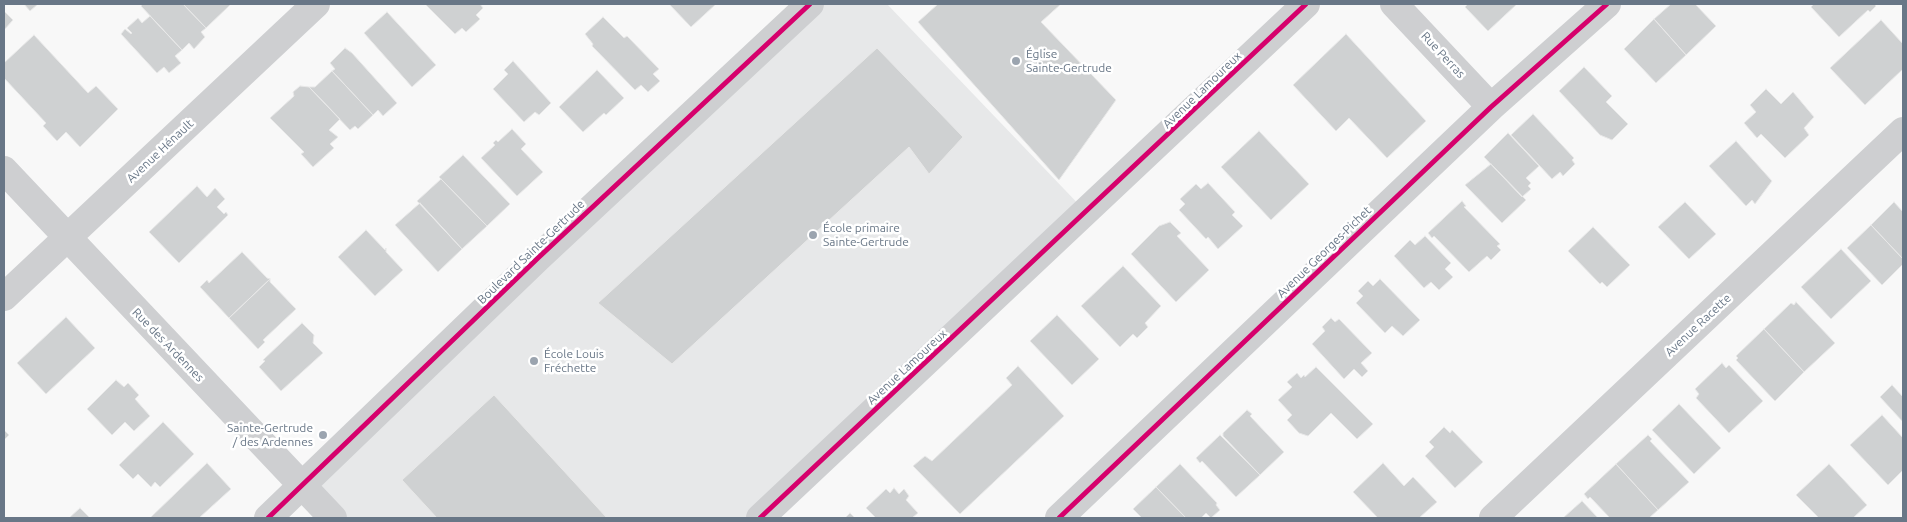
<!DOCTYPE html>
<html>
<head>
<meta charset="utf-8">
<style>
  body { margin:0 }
  #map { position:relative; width:1907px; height:522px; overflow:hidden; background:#f8f8f8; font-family:Ubuntu,sans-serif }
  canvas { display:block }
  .frame { position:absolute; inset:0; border:5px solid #697787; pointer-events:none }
</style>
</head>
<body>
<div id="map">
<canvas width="1907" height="522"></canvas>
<div class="frame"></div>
</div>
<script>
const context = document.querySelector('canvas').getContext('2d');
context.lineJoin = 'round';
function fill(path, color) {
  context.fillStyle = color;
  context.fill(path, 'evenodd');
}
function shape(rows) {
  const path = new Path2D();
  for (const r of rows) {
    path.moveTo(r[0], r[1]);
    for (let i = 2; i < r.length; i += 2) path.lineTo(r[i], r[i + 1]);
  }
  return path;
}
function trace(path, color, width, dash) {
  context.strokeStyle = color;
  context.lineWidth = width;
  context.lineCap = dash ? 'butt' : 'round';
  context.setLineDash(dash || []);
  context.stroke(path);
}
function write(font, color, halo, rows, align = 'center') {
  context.font = font + ' Ubuntu,sans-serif';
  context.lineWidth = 5;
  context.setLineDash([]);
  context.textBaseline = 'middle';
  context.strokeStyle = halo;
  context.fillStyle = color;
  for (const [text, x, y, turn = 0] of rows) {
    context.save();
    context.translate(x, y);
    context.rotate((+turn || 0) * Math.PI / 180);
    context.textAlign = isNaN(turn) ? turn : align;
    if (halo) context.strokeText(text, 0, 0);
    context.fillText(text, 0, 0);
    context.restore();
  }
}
fill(shape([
  [810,4,887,4,1087,213,760,518,333,518,302,487]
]), '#e7e8e9');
const building = shape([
  [24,4,38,4,30,11,24,4],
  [143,4,183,4,206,28,201,32,205,37,194,49,189,43,182,50,141,6,143,4],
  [183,4,229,4,230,5,206,28,183,4],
  [425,4,480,4,483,8,476,15,480,19,466,32,462,28,455,34,425,4],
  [669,4,716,4,691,27,669,4],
  [938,4,1061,4,1041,22,1116,100,1059,180,918,22,938,4],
  [1468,4,1517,4,1488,31,1465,7,1468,4],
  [1671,4,1695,4,1716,26,1686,55,1654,19,1671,4],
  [1814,4,1874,4,1876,6,1870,12,1868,10,1839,37,1811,7,1814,4],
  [4,11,13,20,4,30,4,11],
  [387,12,436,65,412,87,364,33,387,12],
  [150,16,182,50,175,56,181,63,169,73,164,67,157,73,121,34,125,29,131,34,132,33,127,28,138,18,142,23,150,16],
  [603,17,624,38,627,36,659,69,653,74,660,81,648,92,641,85,635,90,592,46,593,44,585,34,603,17],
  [1654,19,1686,55,1656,83,1624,49,1654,19],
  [1881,20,1903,44,1903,69,1865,105,1830,68,1881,20],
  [1346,34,1426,121,1387,158,1349,118,1336,131,1293,85,1346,34],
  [34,35,88,93,96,86,118,109,80,147,66,132,57,141,43,126,46,123,4,78,4,63,34,35],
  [345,48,352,53,397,103,383,116,378,110,373,115,332,71,335,69,330,63,345,48],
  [877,48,963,137,929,174,909,147,672,364,598,303,877,48],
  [513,61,551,103,539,115,535,112,524,122,493,89,508,74,504,70,513,61],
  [1584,67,1612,96,1606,102,1628,124,1612,140,1600,135,1559,91,1584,67],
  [597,70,624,98,606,115,604,113,583,132,559,107,597,70],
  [332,71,373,115,358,129,355,126,350,130,309,87,315,87,332,71],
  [300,86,309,87,340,119,329,130,338,137,330,144,334,148,313,167,301,154,304,152,270,118,294,96,293,92,300,86],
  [1766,89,1781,104,1793,92,1814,117,1804,128,1809,135,1785,158,1761,134,1757,138,1744,123,1756,112,1750,105,1766,89],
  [1533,114,1574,158,1572,160,1575,164,1563,176,1560,172,1552,179,1511,135,1533,114],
  [512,129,526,144,521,149,543,172,517,196,481,158,495,145,493,143,496,140,498,142,512,129],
  [1259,131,1309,184,1271,220,1221,167,1259,131],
  [1508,133,1539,166,1526,178,1531,183,1528,186,1531,189,1522,197,1484,157,1508,133],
  [1736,141,1772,181,1755,204,1752,200,1746,206,1709,166,1736,141],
  [463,155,510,204,487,226,439,177,463,155],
  [1491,164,1526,200,1502,223,1465,185,1491,164],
  [441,179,487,226,462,249,417,201,441,179],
  [1208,183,1235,212,1232,215,1243,226,1218,249,1208,237,1206,239,1179,210,1185,204,1180,199,1196,184,1201,189,1208,183],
  [197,186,207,197,215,188,225,199,217,207,224,214,226,212,228,215,179,263,149,232,197,186],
  [1462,201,1466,206,1464,207,1500,244,1497,246,1501,250,1491,260,1487,256,1469,272,1434,236,1432,238,1428,233,1462,201],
  [1685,202,1716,234,1689,259,1658,227,1685,202],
  [1894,202,1903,212,1903,259,1871,225,1894,202],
  [420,203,462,249,438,272,395,225,420,203],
  [1170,222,1181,233,1177,236,1209,270,1176,302,1131,254,1159,226,1170,222],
  [1871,225,1903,259,1903,264,1882,285,1847,248,1871,225],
  [1593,227,1630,265,1607,287,1602,282,1600,284,1568,251,1593,227],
  [366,230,385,250,386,248,386,252,403,270,375,296,338,257,366,230],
  [1425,236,1451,263,1445,269,1453,277,1439,290,1431,282,1424,288,1394,256,1410,240,1415,245,1425,236],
  [1841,249,1871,281,1831,319,1801,287,1841,249],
  [242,252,267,278,270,279,229,318,200,287,207,280,209,283,242,252],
  [1123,266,1161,306,1145,323,1148,327,1137,338,1133,334,1120,347,1081,306,1123,266],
  [270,279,270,282,296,309,263,340,265,342,258,349,229,318,270,279],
  [1380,279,1420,320,1403,336,1392,326,1385,333,1356,303,1363,296,1358,291,1368,281,1373,286,1380,279],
  [1796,302,1835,343,1804,372,1764,329,1791,303,1794,305,1796,302],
  [1057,315,1099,359,1072,385,1030,341,1057,315],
  [66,317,95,348,46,394,17,363,66,317],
  [1331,318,1335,322,1339,319,1372,353,1361,363,1368,371,1362,377,1354,369,1344,379,1312,344,1325,331,1322,327,1331,318],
  [302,323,314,335,313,343,323,353,281,391,259,367,265,361,263,360,302,323],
  [1764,329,1804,372,1775,401,1736,360,1738,358,1736,356,1764,329],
  [1722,363,1726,368,1729,365,1763,401,1729,433,1696,398,1699,394,1695,389,1722,363],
  [1018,366,1064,416,960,514,913,466,925,456,932,461,1012,385,1006,378,1018,366],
  [1316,367,1373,424,1357,439,1331,413,1308,436,1299,433,1287,420,1292,415,1278,400,1292,387,1287,382,1297,373,1301,378,1304,375,1305,377,1316,367],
  [116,380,124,387,128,383,139,395,135,399,150,416,134,431,125,422,112,435,87,409,116,380],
  [1892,385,1903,397,1903,422,1880,397,1892,385],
  [494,395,607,518,437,518,402,480,494,395],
  [1679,404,1721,448,1694,474,1652,430,1679,404],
  [1247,410,1252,414,1250,416,1284,452,1260,475,1223,436,1223,433,1247,410],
  [1882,415,1903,438,1903,470,1888,485,1850,445,1882,415],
  [163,422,194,454,160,487,155,482,151,487,138,474,133,479,119,465,163,422],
  [1444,427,1450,433,1452,430,1483,462,1455,488,1425,456,1434,447,1429,442,1444,427],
  [4,430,9,435,4,440,4,430],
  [1220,435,1260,475,1236,497,1202,461,1200,463,1196,458,1220,435],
  [1648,435,1652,439,1650,441,1689,482,1658,510,1616,464,1648,435],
  [207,463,231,489,199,518,150,518,207,463],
  [1383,463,1404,486,1413,477,1437,502,1419,518,1378,518,1353,492,1383,463],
  [1180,464,1217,503,1216,505,1220,510,1211,518,1206,513,1201,518,1186,518,1156,487,1180,464],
  [1616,464,1658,510,1649,518,1610,518,1590,497,1588,499,1584,494,1616,464],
  [1829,464,1867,505,1853,518,1819,518,1796,495,1829,464],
  [1156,487,1186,518,1142,518,1133,509,1156,487],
  [894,488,899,494,904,489,909,496,906,500,918,513,912,518,876,518,866,508,886,489,890,493,894,488],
  [1582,501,1598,518,1563,518,1582,501],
  [80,508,90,518,69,518,80,508],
  [850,513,855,518,845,518,850,513]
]);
fill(building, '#cfd1d2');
trace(building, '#e8e8e8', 1);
trace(shape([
  [1394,4,1491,107],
  [4,170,333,518],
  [4,297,316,4],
  [268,518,538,258,810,4],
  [760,518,1306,4],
  [1059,518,1491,107,1607,4],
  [1493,518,1903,131]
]), '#cecfd1', 28);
trace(shape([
  [268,518,538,258,810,4],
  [760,518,1306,4],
  [1059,518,1491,107,1607,4]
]), '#d6006c', 5);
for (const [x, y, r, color] of [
  [1016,61,5,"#9ba4af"],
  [813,235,5,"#9ba4af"],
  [534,361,5,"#9ba4af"],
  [323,435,5,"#9ba4af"]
]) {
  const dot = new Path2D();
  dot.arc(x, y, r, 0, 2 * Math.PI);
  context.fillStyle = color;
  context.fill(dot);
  trace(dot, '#fff', 2);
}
write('12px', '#697787', '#fff', [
  ["Église",1026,54],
  ["Sainte-Gertrude",1026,68],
  ["École primaire",823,228],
  ["Sainte-Gertrude",823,242],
  ["École Louis",544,354],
  ["Fréchette",544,368],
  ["Sainte-Gertrude",313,428,"right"],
  ["/ des Ardennes",313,442,"right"]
], 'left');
write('12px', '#697787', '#fff', [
  ["Rue Perras",1443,55,47],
  ["Avenue Lamoureux",1202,90,-44],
  ["Avenue Hénault",160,151,-43],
  ["Boulevard Sainte-Gertrude",531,252,-44],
  ["Avenue Georges-Pichet",1324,252,-44],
  ["Avenue Racette",1698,325,-43],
  ["Rue des Ardennes",168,345,46],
  ["Avenue Lamoureux",907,367,-43]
]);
</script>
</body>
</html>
